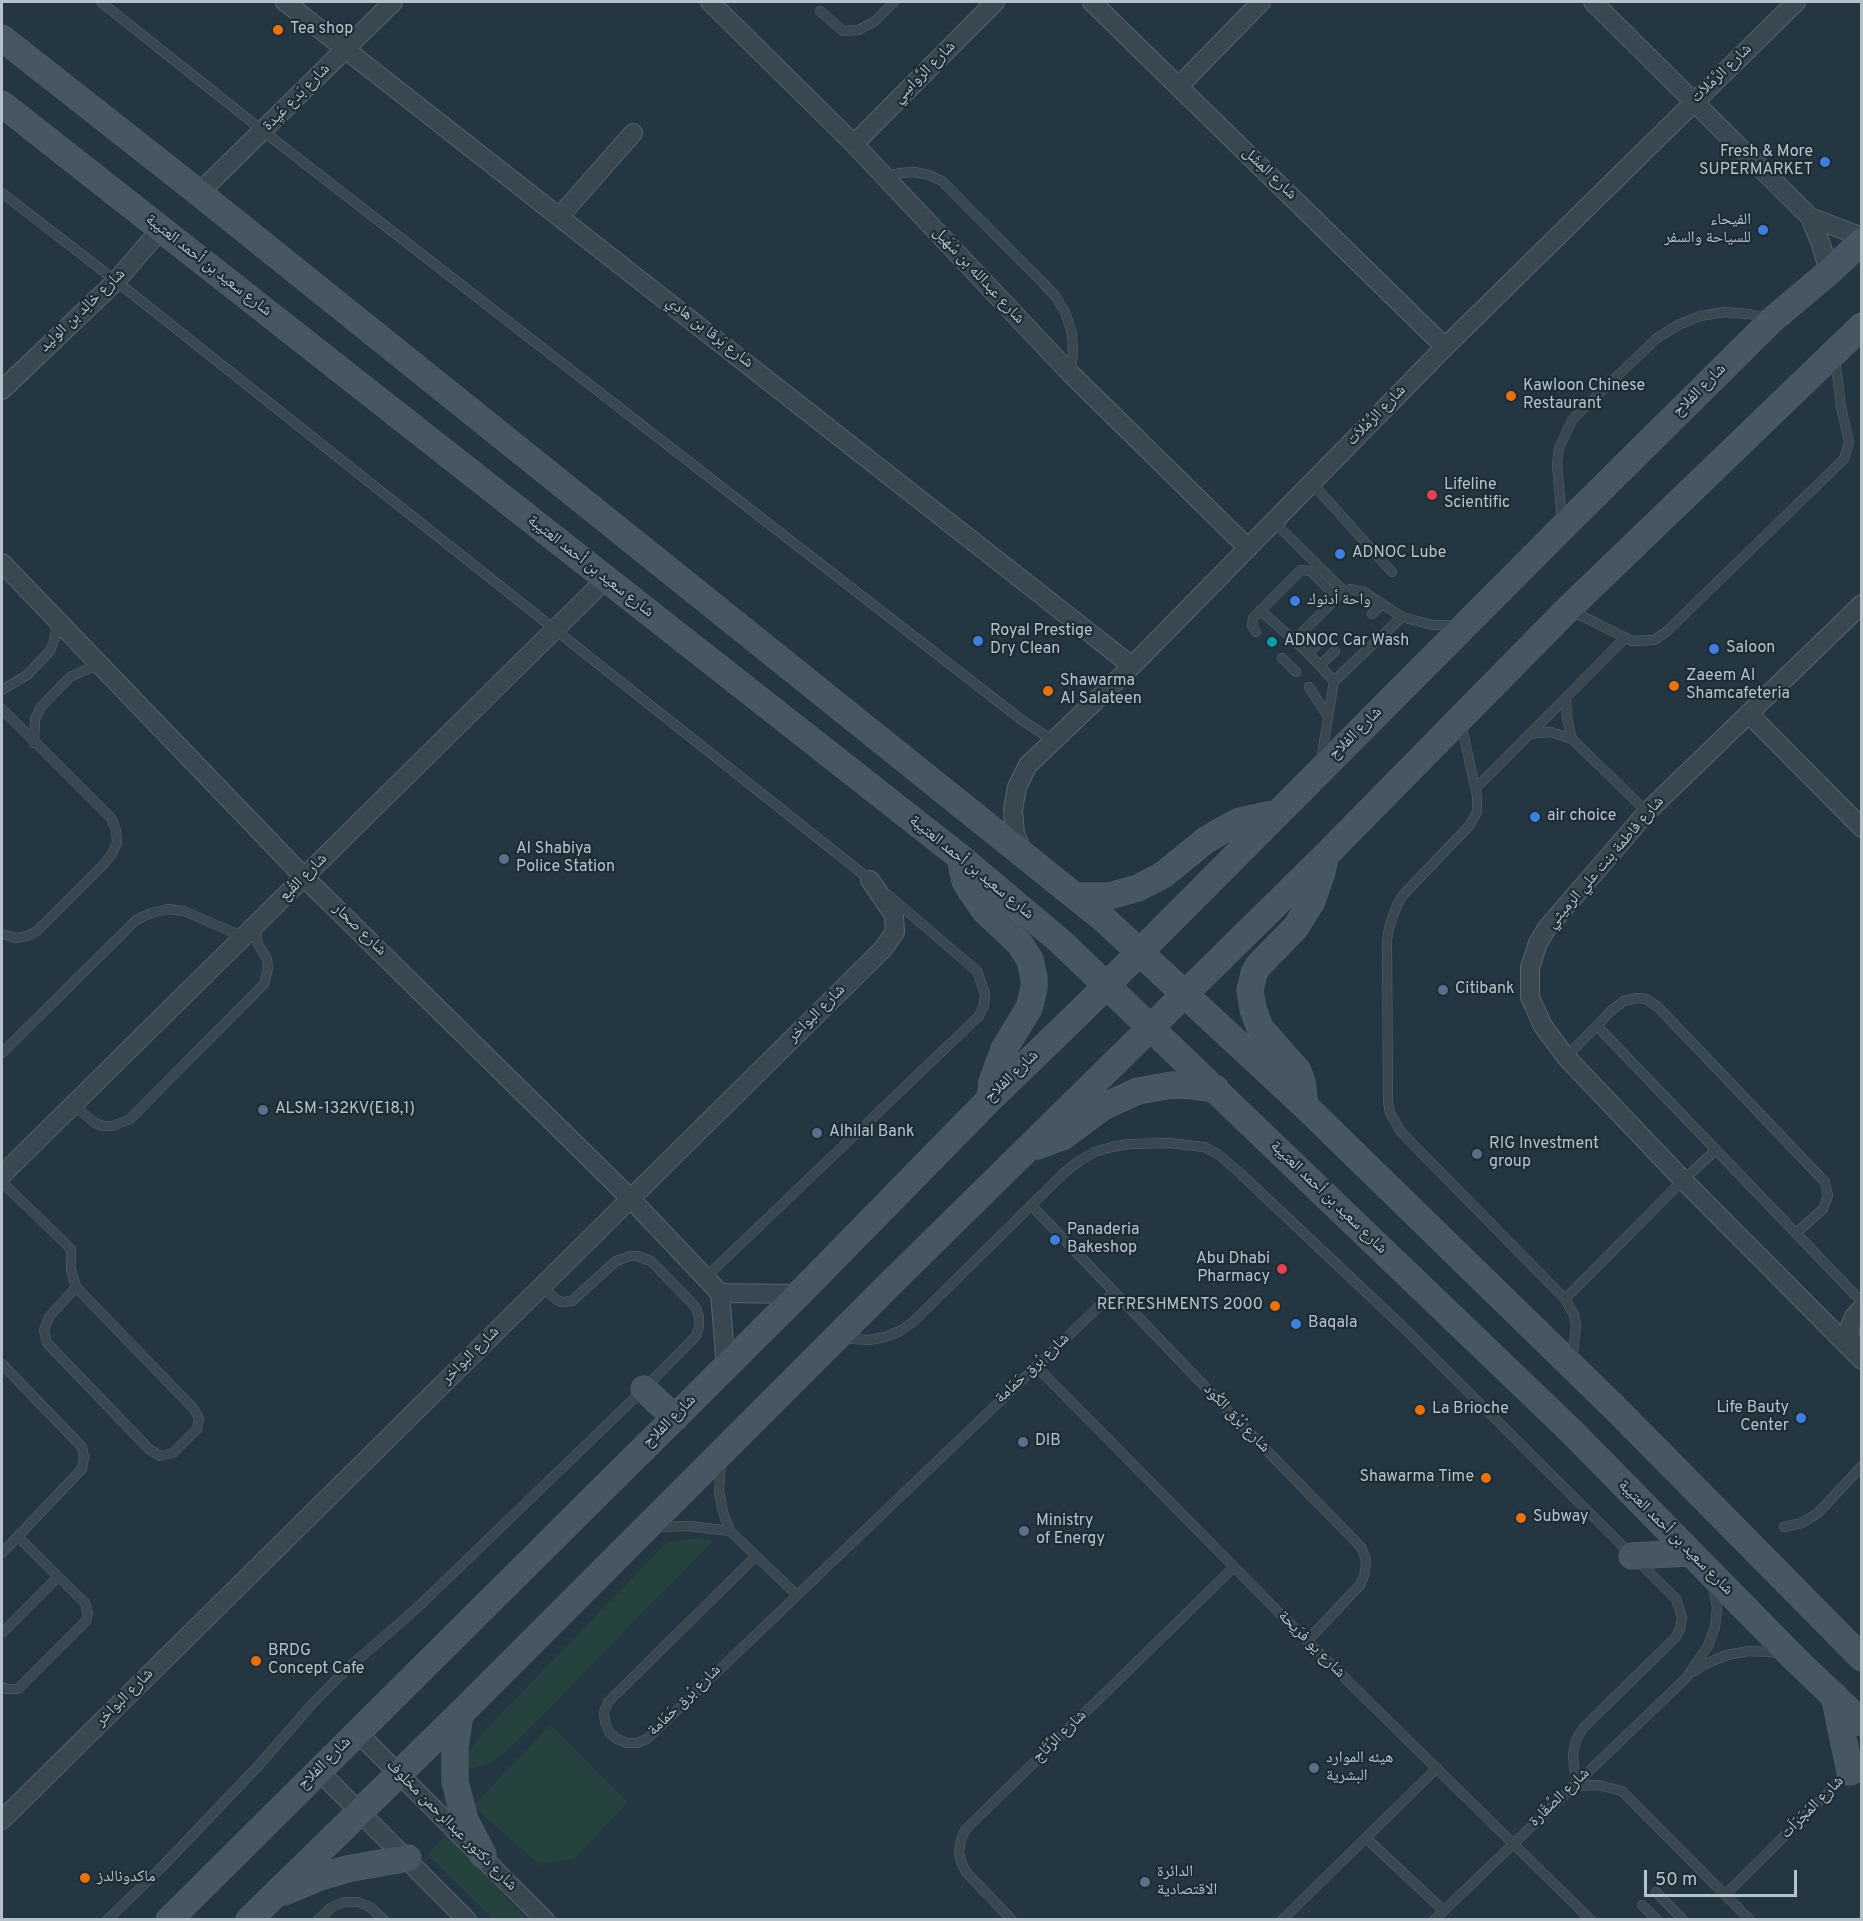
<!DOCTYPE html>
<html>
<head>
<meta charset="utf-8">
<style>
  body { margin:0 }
  #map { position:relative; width:1863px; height:1921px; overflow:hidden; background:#243641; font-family:Overpass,sans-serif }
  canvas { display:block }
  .frame { position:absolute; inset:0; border:3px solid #b5c2cb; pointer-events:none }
  .scale { position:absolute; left:1644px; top:1870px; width:153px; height:27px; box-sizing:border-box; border:3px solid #b5c2cb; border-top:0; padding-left:8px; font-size:18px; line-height:21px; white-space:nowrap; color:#b5c2cb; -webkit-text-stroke:4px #1d2c35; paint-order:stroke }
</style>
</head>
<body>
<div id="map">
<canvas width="1863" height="1921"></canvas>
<div class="frame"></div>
<div class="scale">50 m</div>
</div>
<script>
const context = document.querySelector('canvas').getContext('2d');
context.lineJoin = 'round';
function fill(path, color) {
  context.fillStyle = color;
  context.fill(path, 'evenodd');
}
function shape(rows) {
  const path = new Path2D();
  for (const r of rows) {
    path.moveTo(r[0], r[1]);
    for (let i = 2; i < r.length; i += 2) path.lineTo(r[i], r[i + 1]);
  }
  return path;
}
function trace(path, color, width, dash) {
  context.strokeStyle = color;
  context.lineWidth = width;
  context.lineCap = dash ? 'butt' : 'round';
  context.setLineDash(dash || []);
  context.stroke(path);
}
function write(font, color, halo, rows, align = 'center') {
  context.font = font + ' Overpass,"Noto Naskh Arabic",sans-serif';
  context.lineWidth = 4.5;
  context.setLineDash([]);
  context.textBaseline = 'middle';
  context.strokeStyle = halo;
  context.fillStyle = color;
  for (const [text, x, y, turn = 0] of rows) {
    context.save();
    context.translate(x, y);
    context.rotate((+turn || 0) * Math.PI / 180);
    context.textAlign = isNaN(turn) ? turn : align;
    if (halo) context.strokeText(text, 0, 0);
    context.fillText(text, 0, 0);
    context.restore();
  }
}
fill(shape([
  [698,1538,714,1540,506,1752,490,1763,466,1770,467,1757,475,1741,666,1543],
  [550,1725,628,1802,574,1859,540,1865,473,1806],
  [448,1834,527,1919,493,1919,427,1854]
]), '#26423f');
const service = shape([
  [101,2,263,131,1023,721,1054,741],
  [820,11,843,31,858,30,874,22,894,2],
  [885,177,899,173,914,172,929,175,942,181,1043,283,1056,297,1066,314,1072,334,1073,353,1070,373],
  [2,193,116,281,873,882],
  [1312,483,1392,572],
  [1274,522,1344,591],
  [1562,522,1557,464,1559,448,1572,420,1583,409,1657,338,1678,325,1700,316,1724,312,1749,314,1770,319],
  [1260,610,1308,653,1334,681],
  [1570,610,1632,641,1654,640,1666,632,1844,459,1849,442,1841,407,1835,358],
  [1372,614,1381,605],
  [1256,632,1252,626,1253,618,1301,570,1311,571,1337,598],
  [1294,640,1337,598,1350,589,1364,592,1402,617,1433,625,1456,625],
  [1308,653,1323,639],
  [1282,658,1296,672],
  [1320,665,1335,651],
  [1309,687,1327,715],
  [2,690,27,675,50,651,54,641,56,629,53,620],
  [1566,697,1567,718,1572,739],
  [2,709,111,818,116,830,117,842,112,854,104,864,37,931,27,936,16,938,2,934],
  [1461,723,1477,796,1477,812,1469,826,1403,895,1397,905,1389,928,1387,940,1388,1102,1390,1113,1401,1132,1565,1299,1574,1315,1576,1325,1572,1362],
  [1529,734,1551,732,1572,739,1647,812],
  [34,743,35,719,41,707,70,677,90,668,101,667],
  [1321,761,1334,681,1402,617],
  [1475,789,1625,638],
  [1597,1026,1862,1302],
  [2,1053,124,932,136,920,151,913,168,909,184,911,244,937],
  [1566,1057,1612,1010,1624,1001,1638,998,1646,999,1658,1007,1825,1182,1828,1196,1823,1209,1796,1233],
  [73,1105,95,1123,103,1126,113,1126,130,1119,264,984,268,968,267,959,258,944,255,926],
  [2,1182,71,1249,71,1270,76,1287,193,1408,199,1418,197,1429,173,1453,160,1456,149,1449,47,1343,44,1330,49,1317,76,1287],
  [1031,1205,1232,1415,1361,1547,1366,1559,1365,1573,1360,1585,1307,1641],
  [705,1278,979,1016,984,1005,985,994,977,971,888,895],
  [1565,1299,1683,1180,1716,1150],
  [840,1338,869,1340,885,1337,900,1331,913,1322,1065,1172,1079,1161,1095,1152,1112,1147,1130,1144,1169,1143,1204,1147,1218,1154,1241,1174,1402,1326,1676,1599,1682,1618,1680,1629,1675,1638,1583,1728,1576,1740,1573,1754,1574,1768,1578,1781],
  [2,1364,82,1447,84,1457,82,1469,2,1553],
  [1036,1366,1307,1641,1591,1920],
  [721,1462,719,1492,723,1512,730,1531,796,1594],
  [654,1527,688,1526,730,1531],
  [1784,1527,1802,1523,1818,1513,1862,1466],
  [756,1556,608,1702,604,1712,605,1722,609,1732,617,1739,627,1743,637,1743,647,1739,1114,1292],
  [2,1633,58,1577],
  [1695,1671,1705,1664,1727,1655,1749,1651,1772,1652,1782,1655],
  [2,1687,7,1689,18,1689,86,1621,88,1613,85,1603,18,1537],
  [1573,1786,1598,1785,1622,1791,1750,1920],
  [1366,1838,1443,1910],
  [1656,1892,1683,1920],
  [1725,1895,1848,1773],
  [1642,1905,1657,1920],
  [107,1920,160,1869,260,1764,313,1703,347,1669,417,1608,644,1389,696,1336,699,1327,699,1317,696,1308,690,1301,651,1261,637,1256,630,1256,616,1261,572,1301,562,1302,557,1300,541,1286],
  [318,1920,332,1907,344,1902,358,1902,370,1907,384,1920],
  [1012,1920,966,1872,961,1862,959,1851,961,1840,965,1830,1234,1567],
  [1282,1920,1437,1768],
  [1434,1920,1686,1678,1708,1646,1715,1627,1717,1608,1713,1585]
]);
const minor = shape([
  [285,2,1132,666],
  [710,2,854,144,1070,373,1248,548],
  [1092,2,1445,347],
  [1593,2,1810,217,1862,237],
  [1179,86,1261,2],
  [854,144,995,2],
  [199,193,393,2],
  [560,216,633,133],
  [1810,217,1821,244,1829,272],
  [2,390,116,281,161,229],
  [2,563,304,877,630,1198,720,1293,726,1367],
  [1862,604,1647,812,1547,928,1538,943,1530,967,1530,997,1543,1026,1566,1057,1683,1180,1862,1360],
  [1749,714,1862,828],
  [1024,854,1015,834,1013,810,1017,787,1028,765,1132,666,1445,347,1796,2],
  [2,1175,605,580],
  [720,1293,799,1294],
  [1857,1353,1850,1336,1850,1326,1854,1317,1862,1308],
  [357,1732,545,1920],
  [319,1771,467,1920],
  [2,1820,883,949,895,932,894,915,870,880]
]);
const secondary = shape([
  [2,38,199,193,1106,921,1305,1106,1616,1409,1862,1658],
  [2,104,960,857,1061,942,1572,1432,1795,1659,1862,1723],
  [960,857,965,881,971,891,985,911,1020,944,1030,960,1034,978,1034,988,1029,1008,1004,1049,992,1082,990,1099],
  [1076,896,1109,896,1138,888,1163,875,1206,840,1223,830,1240,821,1278,813],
  [1305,1106,1302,1082,1298,1071,1260,1028,1253,1009,1250,990,1254,973,1258,966,1296,927,1312,901,1322,872,1325,856],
  [1037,1146,1064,1136,1103,1107,1138,1091,1172,1085,1194,1086,1216,1089],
  [644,1389,675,1418],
  [1632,1556,1690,1553],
  [1834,1695,1850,1772],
  [460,1714,455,1748,455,1782,465,1820,483,1855],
  [284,1892,320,1877,347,1869,408,1858],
  [169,1920,799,1294,990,1099,1081,1011,1563,527,1772,320,1829,272,1862,241],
  [249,1920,460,1714,896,1278,1325,856,1568,609,1862,326]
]);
trace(service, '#56656e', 10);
trace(minor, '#56656e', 20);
trace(secondary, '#56656e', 27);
trace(service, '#384750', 9);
trace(minor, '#384750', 18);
trace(secondary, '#465763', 26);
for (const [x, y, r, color] of [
  [278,30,6,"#e8710a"],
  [1825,162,6,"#3f7fe0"],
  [1763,230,6,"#3f7fe0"],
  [1511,396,6,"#e8710a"],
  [1432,495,6,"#e0444e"],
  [1340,554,6,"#3f7fe0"],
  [1295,601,6,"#3f7fe0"],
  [978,641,6,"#3f7fe0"],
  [1272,642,6,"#0f9aa8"],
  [1714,649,6,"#3f7fe0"],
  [1674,686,6,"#e8710a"],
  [1048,691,6,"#e8710a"],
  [1535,817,6,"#3f7fe0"],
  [504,859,6,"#5c6f8a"],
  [1443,990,6,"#5c6f8a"],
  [263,1110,6,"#5c6f8a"],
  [817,1133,6,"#5c6f8a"],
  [1477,1154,6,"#5c6f8a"],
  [1055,1240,6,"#3f7fe0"],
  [1282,1269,6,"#e0444e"],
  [1275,1306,6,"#e8710a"],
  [1296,1324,6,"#3f7fe0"],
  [1420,1410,6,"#e8710a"],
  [1801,1418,6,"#3f7fe0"],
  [1023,1442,6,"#5c6f8a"],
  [1486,1478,6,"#e8710a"],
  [1521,1518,6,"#e8710a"],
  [1024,1531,6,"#5c6f8a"],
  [256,1661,6,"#e8710a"],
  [1314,1768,6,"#5c6f8a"],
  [85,1878,6,"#e8710a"],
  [1145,1882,6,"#5c6f8a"]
]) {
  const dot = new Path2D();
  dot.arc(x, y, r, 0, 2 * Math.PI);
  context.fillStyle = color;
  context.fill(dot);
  trace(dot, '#1d2c35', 2);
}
write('16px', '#b5c2cb', '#1d2c35', [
  ["Tea shop",290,30],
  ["Fresh & More",1813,153,"right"],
  ["SUPERMARKET",1813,171,"right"],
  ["الفيحاء",1751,221,"right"],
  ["للسياحة والسفر",1751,239,"right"],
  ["Kawloon Chinese",1523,387],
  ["Restaurant",1523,405],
  ["Lifeline",1444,486],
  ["Scientific",1444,504],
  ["ADNOC Lube",1352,554],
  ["واحة أدنوك",1307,601],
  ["Royal Prestige",990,632],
  ["Dry Clean",990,650],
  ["ADNOC Car Wash",1284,642],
  ["Saloon",1726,649],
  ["Zaeem Al",1686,677],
  ["Shamcafeteria",1686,695],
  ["Shawarma",1060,682],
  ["Al Salateen",1060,700],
  ["air choice",1547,817],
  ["Al Shabiya",516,850],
  ["Police Station",516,868],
  ["Citibank",1455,990],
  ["ALSM-132KV(E18,1)",275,1110],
  ["Alhilal Bank",829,1133],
  ["RIG Investment",1489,1145],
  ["group",1489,1163],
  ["Panaderia",1067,1231],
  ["Bakeshop",1067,1249],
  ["Abu Dhabi",1270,1260,"right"],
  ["Pharmacy",1270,1278,"right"],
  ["REFRESHMENTS 2000",1263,1306,"right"],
  ["Baqala",1308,1324],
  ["Life Bauty",1789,1409,"right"],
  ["Center",1789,1427,"right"],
  ["La Brioche",1432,1410],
  ["DIB",1035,1442],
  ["Shawarma Time",1474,1478,"right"],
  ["Subway",1533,1518],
  ["Ministry",1036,1522],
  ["of Energy",1036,1540],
  ["BRDG",268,1652],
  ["Concept Cafe",268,1670],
  ["هيئه الموارد",1326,1759],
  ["البشرية",1326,1777],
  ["الدائرة",1157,1873],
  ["الاقتصادية",1157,1891],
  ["ماكدونالدز",97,1878]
], 'left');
write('16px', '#b5c2cb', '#1d2c35', [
  ["شارع الرَّواسِي",925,73,-45],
  ["شارع الرَّمْلاَت",1722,74,-44],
  ["شارع بَدع عَيِدة",297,98,-45],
  ["شارع المِشَل",1269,174,44],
  ["شارع سعيد بن أحمد العتيبة",208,266,38],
  ["شارع عبدالله بن سُهَيل",978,276,47],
  ["شارع خالِد بن الوليد",83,311,-44],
  ["شارع بَرقا بن هادِي",709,333,38],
  ["شارع الفلاح",1700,391,-45],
  ["شارع الرَّمْلاَت",1377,416,-46],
  ["شارع سعيد بن أحمد العتيبة",590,567,38],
  ["شارع الفلاح",1356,734,-45],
  ["شارع فاطمة بنت علي الرميثي",1606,863,-49],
  ["شارع سعيد بن أحمد العتيبة",971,868,39],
  ["شارع القُبع",304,878,-45],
  ["شارع صحار",359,930,44],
  ["شارع البواخر",817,1014,-45],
  ["شارع الفلاح",1012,1077,-44],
  ["شارع سعيد بن أحمد العتيبة",1328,1198,44],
  ["شارع البواخر",471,1356,-45],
  ["شارع بُرق حَمَامة",1033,1369,-43],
  ["شارع بُرْق الكُود",1236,1419,46],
  ["شارع الفلاح",670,1422,-45],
  ["شارع سعيد بن أحمد العتيبة",1675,1538,45],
  ["شارع يو فرَيحة",1311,1645,45],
  ["شارع البواخر",125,1698,-45],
  ["شارع بُرق حَمَامة",685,1701,-44],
  ["شارع الرِّتَاج",1060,1737,-44],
  ["شارع الفلاح",325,1764,-45],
  ["شارع الصَّقّارة",1560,1798,-44],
  ["شارع المَجَرَاَت",1813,1808,-45],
  ["شارع دكتور عبدالرحمن مخلوف",451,1826,45]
]);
</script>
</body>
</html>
